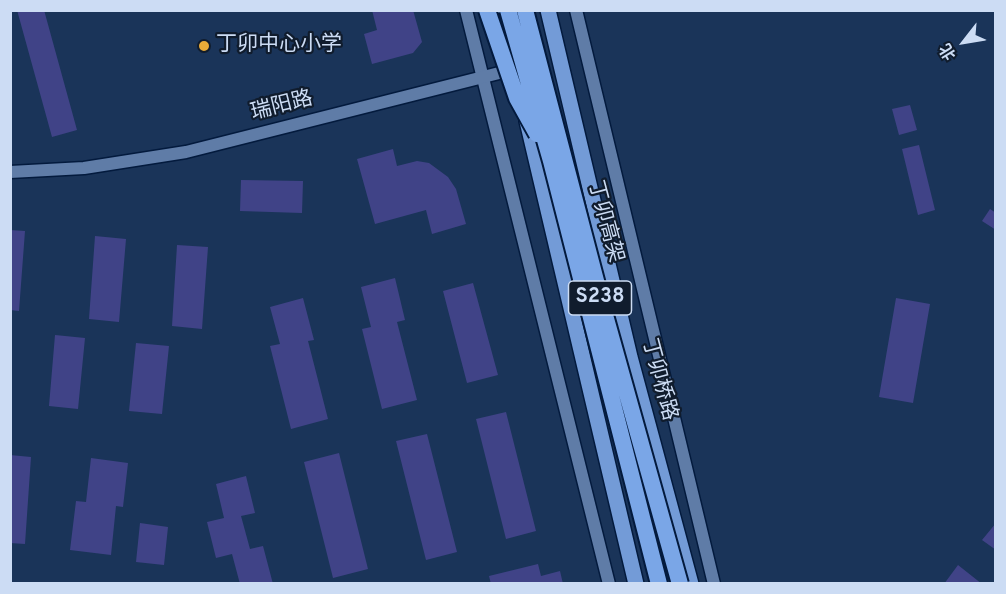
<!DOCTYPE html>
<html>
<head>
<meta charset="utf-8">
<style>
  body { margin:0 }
  #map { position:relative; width:1006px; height:594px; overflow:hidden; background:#1a3459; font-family:Overpass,"Noto Sans SC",sans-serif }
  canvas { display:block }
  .frame { position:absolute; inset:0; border:12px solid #ccdcf4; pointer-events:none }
  .north { position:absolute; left:934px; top:12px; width:60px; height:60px; -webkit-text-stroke:4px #101c2d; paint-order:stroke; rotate:239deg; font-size:16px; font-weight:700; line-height:24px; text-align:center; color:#ccdcf4 }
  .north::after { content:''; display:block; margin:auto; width:21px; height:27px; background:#ccdcf4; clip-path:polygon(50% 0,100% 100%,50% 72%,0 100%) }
</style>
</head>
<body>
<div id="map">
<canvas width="1006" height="594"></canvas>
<div class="frame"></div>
<div class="north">北</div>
</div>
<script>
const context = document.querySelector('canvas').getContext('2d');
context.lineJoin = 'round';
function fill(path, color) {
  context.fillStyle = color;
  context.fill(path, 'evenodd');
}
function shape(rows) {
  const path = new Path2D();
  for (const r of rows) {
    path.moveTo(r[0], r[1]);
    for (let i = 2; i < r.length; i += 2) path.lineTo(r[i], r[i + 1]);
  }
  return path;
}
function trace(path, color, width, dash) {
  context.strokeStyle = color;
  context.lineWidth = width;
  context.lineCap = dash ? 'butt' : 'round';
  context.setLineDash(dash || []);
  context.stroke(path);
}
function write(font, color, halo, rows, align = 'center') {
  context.font = font + ' Overpass,"Noto Sans SC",sans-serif';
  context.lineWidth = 4.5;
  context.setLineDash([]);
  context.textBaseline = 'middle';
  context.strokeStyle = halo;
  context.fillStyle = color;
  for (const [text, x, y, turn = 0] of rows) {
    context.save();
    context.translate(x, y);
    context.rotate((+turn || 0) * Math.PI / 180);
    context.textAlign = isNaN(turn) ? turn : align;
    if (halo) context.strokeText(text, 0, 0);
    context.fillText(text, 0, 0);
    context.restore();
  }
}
fill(shape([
  [17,10,44,10,77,130,52,137],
  [372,10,413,10,422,42,413,53,372,64,364,34,377,30],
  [910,105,917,130,899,135,892,109],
  [919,145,935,210,918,215,902,149],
  [393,149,397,166,417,161,429,163,448,177,456,189,466,224,432,234,426,210,375,224,357,159],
  [241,180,303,181,302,213,240,211],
  [990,209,996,213,996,230,982,221],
  [10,230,25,231,19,311,10,310],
  [95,236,126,239,119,322,89,319],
  [177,245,208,247,202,329,172,326],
  [395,278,405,320,397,322,417,400,382,409,362,329,371,327,361,287],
  [473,283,498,375,467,383,443,291],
  [303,298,314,340,308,341,328,419,291,429,270,346,280,344,270,307],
  [896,298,930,304,913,403,879,397],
  [55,335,85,338,78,409,49,406],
  [136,343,169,346,162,414,129,411],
  [506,412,536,531,506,539,476,419],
  [427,434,457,552,426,560,396,441],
  [339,453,368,569,333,578,304,462],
  [10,455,31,457,25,544,10,543],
  [91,458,128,463,123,507,116,506,111,555,70,550,76,501,86,502],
  [246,476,255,513,241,516,250,549,263,546,273,584,240,584,232,554,216,558,207,522,224,518,216,484],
  [140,523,168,527,164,565,136,562],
  [996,523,996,550,982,540],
  [538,564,541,576,560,571,563,584,491,584,489,576],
  [958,565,982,584,944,584]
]), '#404387');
const minor = shape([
  [466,10,609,584],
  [576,10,714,584]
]);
const tertiary = shape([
  [10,172,84,168,186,152,515,69]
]);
const primary = shape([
  [498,10,514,68],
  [548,10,630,357,691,584],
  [527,121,636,584]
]);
trace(minor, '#031a3d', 15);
trace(tertiary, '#031a3d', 15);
trace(primary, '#031a3d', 18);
trace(minor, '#5f7ca7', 12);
trace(tertiary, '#5f7ca7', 12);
trace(primary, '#739bd7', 15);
const trunkBridge = shape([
  [487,10,517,98,537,134],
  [508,10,551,161,659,584],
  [525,10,605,315,680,584]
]);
trace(trunkBridge, '#031a3d', 20, []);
trace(trunkBridge, '#7aa6e7', 16);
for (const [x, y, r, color] of [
  [204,46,6,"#e9ab38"]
]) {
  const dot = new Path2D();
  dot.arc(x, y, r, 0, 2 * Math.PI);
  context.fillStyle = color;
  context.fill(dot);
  trace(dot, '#101c2d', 2);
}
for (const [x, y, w] of [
  [600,298,63]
]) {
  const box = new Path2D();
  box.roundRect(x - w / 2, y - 17, w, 34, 4.5);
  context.fillStyle = '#101c2d';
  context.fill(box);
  trace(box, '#ccdcf4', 1.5);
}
write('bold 20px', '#ccdcf4', null, [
  ["S238",600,298]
]);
write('21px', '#ccdcf4', '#101c2d', [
  ["丁卯中心小学",216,46]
], 'left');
write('21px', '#ccdcf4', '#101c2d', [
  ["瑞阳路",282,107,-14],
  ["丁卯高架",604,222,75],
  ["丁卯桥路",658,380,75]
]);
</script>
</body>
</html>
